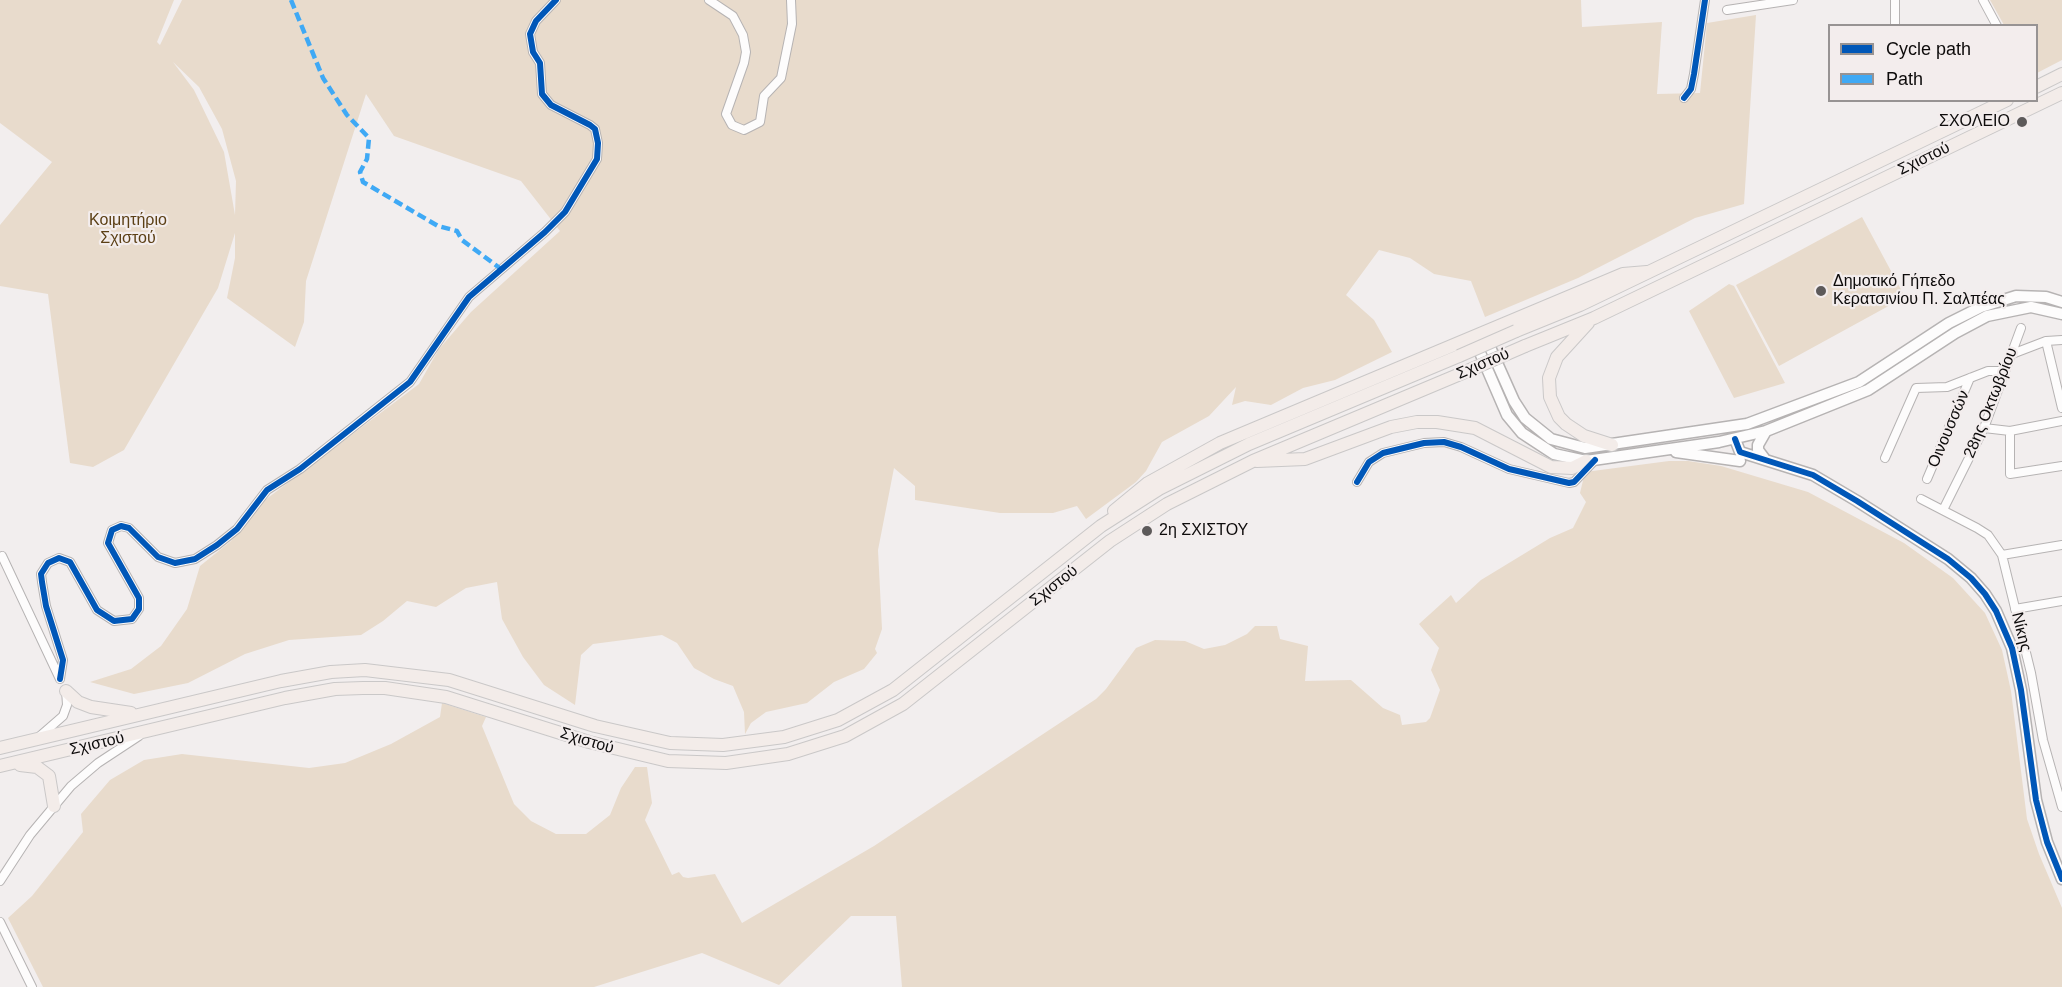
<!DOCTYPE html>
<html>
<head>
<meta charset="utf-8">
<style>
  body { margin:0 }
  #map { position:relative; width:2062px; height:987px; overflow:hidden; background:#f2eeee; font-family:Helvetica,sans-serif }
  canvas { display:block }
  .legend { position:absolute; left:1828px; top:24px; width:210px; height:78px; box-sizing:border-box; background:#f3eded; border:2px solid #979393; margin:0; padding:8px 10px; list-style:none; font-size:18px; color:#0d0b0b }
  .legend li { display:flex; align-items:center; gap:12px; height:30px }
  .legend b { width:30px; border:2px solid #979393 }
</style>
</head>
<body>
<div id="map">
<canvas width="2062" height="987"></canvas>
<ul class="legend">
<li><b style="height:8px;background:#0057b8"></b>Cycle path</li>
<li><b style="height:8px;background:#3fa9f5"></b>Path</li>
</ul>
</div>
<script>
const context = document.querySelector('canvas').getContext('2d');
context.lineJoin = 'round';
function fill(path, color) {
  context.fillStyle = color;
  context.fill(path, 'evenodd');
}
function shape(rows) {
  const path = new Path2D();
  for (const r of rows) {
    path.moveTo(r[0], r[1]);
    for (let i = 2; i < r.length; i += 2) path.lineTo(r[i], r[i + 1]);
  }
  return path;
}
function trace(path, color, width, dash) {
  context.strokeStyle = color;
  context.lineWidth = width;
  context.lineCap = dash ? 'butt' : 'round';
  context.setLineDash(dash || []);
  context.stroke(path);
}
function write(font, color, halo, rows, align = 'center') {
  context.font = font + ' Helvetica,sans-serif';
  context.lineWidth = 4.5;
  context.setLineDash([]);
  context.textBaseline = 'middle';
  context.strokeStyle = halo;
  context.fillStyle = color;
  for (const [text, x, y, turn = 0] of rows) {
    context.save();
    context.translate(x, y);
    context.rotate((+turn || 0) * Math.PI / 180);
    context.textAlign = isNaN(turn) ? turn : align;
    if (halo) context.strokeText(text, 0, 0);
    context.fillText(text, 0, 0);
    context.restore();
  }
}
fill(shape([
  [0,0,174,0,157,42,160,45,182,0,1581,0,1582,27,1662,22,1657,94,1700,93,1707,23,1756,15,1744,204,1695,218,1578,278,1485,317,1471,281,1434,274,1410,258,1379,250,1346,295,1374,320,1392,352,1335,380,1303,388,1271,405,1245,401,1232,405,1236,387,1209,416,1162,442,1146,471,1136,482,1086,519,1077,506,1053,513,1000,513,915,500,915,486,894,468,878,550,882,629,875,649,877,653,864,669,834,682,807,703,766,712,751,723,745,734,744,712,733,686,714,679,694,668,677,643,662,635,593,644,581,655,575,705,544,685,523,657,502,619,497,582,466,588,436,607,407,601,383,621,361,635,289,640,245,654,188,683,134,694,90,682,131,669,161,646,187,609,200,566,231,541,265,500,419,384,439,349,471,312,560,231,521,181,394,136,366,94,306,281,304,322,295,347,227,298,235,258,235,233,218,288,124,450,93,467,70,463,48,294,0,286,0,225,52,162,0,123],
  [173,62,199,87,222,129,236,181,235,215,224,152,194,90],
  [1990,0,2062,0,2062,60,2037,73,2036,26,2004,25],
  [1862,217,1905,297,1779,366,1736,285],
  [1729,284,1734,286,1785,383,1734,398,1689,311],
  [1669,461,1688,461,1721,466,1808,492,1904,543,1953,578,1985,613,2002,650,2011,691,2027,819,2039,854,2062,908,2062,987,902,987,896,916,851,916,779,985,702,953,594,987,43,987,8,918,32,896,83,832,81,814,110,780,144,760,182,754,309,768,345,763,391,744,440,717,442,703,486,717,482,726,514,804,531,821,556,834,586,834,610,815,621,788,635,767,647,767,652,803,645,820,672,875,679,872,683,877,688,878,715,874,742,923,874,846,1096,699,1106,689,1136,648,1155,640,1185,641,1204,649,1225,645,1247,634,1255,626,1277,626,1280,639,1308,646,1305,681,1351,680,1383,708,1400,715,1402,725,1426,722,1430,718,1440,690,1431,670,1439,648,1419,624,1451,595,1456,603,1481,580,1550,538,1573,528,1586,502,1580,493,1585,472]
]), '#e8dbcc');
const street = shape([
  [709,0,733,16,743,35,746,52,744,63,726,114,732,125,744,130,760,122,764,96,781,78,792,24,791,0],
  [1983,0,1997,26],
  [1727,10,1793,0],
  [1895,26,1895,0],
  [1684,98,1691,89,1694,74,1705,0],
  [2046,341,2062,408],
  [2012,354,2046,341,2062,340],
  [1984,428,2010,431,2062,421],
  [2010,431,2010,474,2062,466],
  [1885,458,1916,388,1947,387,1988,371,2005,371],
  [1927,479,1970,378],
  [1357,482,1369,462,1383,453,1424,443,1444,442,1461,447,1509,469,1569,483,1574,482,1595,460],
  [1921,499,1977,528,1988,535,2002,555,2031,673,2043,740,2062,807],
  [1943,510,1984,428,2021,328],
  [2002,555,2062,545],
  [2,556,60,679],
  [2015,609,2062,601],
  [60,679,63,660,46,606,42,582,41,574,48,563,59,558,70,562,97,610,114,621,132,619,139,609,139,598,108,543,112,530,121,526,129,528,158,557,175,563,195,559,217,545,237,529,267,490,300,469,410,382,469,297,545,232,565,212,597,159,598,143,595,129,590,125,551,105,542,94,540,63,533,52,530,34,536,21,556,0],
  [40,736,63,716,67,705,66,690],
  [0,881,30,835,71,786,98,763,139,736],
  [0,922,32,987]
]);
const secondary = shape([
  [1485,336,1514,401,1525,418,1551,439,1585,448,1747,424,1859,382,1949,323,1981,307,2016,296,2046,297,2062,302],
  [1475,341,1507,415,1522,433,1554,454,1586,461,1719,442,1766,431,1868,390,1955,333,1987,316,2031,307,2062,314],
  [1735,439,1740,452,1813,475,1857,501,1948,559,1971,578,1985,594,1996,611,2012,648,2021,690,2036,800,2047,842,2062,879],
  [1676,452,1740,461],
  [1764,458,1758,450,1758,445,1766,431]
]);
const primary = shape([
  [2036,87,2062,74],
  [1588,323,1557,357,1549,378,1550,397,1559,417,1566,424,1584,436,1612,445],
  [1516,331,1580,305,2007,100],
  [1525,346,1594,318,2062,93],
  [1257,461,1305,459,1391,427,1417,422,1437,422,1475,428,1551,467,1572,468,1586,461],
  [1114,511,1148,483,1220,443,1623,274,1647,272],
  [66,691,78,702,91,707,131,713],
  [0,748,281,681,331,672,365,670,449,680,595,726,670,743,723,745,784,737,838,720,893,690,1101,526,1159,489,1249,444,1459,356],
  [20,765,37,767,49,776,54,806],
  [0,766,285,698,335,689,363,688,385,688,446,697,589,742,668,761,726,763,788,754,845,736,903,704,1110,541,1167,504,1253,461,1465,372]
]);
trace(street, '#b6b3b3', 10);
trace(secondary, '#b6b3b3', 13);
trace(primary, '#cac8c8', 14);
trace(street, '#fdfcfc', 8);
trace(secondary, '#fdfcfc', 10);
trace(primary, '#f3ece9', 12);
const primaryBridge = shape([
  [1459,356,1516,331],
  [1465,372,1525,346]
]);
trace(primaryBridge, '#cac8c8', 14, []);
trace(primaryBridge, '#f3ece9', 12);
trace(shape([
  [291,0,323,78,347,115,369,138,367,159,360,172,363,182,438,226,457,231,462,240,501,269]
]), '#3fa9f5', 4.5, [9, 4.5]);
trace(shape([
  [1684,98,1691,89,1694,74,1705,0],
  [1735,439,1740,452,1813,475,1857,501,1948,559,1971,578,1985,594,1996,611,2012,648,2021,690,2036,800,2047,842,2062,879],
  [1357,482,1369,462,1383,453,1424,443,1444,442,1461,447,1509,469,1569,483,1574,482,1595,460],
  [60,679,63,660,46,606,42,582,41,574,48,563,59,558,70,562,97,610,114,621,132,619,139,609,139,598,108,543,112,530,121,526,129,528,158,557,175,563,195,559,217,545,237,529,267,490,300,469,410,382,469,297,545,232,565,212,597,159,598,143,595,129,590,125,551,105,542,94,540,63,533,52,530,34,536,21,556,0]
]), '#0057b8', 6);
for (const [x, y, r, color] of [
  [2022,122,6,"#5d5a5a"],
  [1821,291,6,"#5d5a5a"],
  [1147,531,6,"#5d5a5a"]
]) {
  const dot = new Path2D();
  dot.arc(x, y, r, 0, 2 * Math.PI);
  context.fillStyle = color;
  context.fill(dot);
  trace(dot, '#f3eded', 2);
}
write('16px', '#0d0b0b', '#f3eded', [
  ["ΣΧΟΛΕΙΟ",2010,122,"right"],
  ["Δημοτικό Γήπεδο",1833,282],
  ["Κερατσινίου Π. Σαλπέας",1833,300],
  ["2η ΣΧΙΣΤΟΥ",1159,531]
], 'left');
write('16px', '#0d0b0b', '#f3eded', [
  ["Σχιστού",1924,159,-26],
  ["Σχιστού",1483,364,-23],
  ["28ης Οκτωβρίου",1991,403,-68],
  ["Οινουσσών",1949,429,-67],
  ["Σχιστού",1054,586,-38],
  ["Νίκης",2021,632,76],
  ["Σχιστού",587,741,17],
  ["Σχιστού",97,744,-13]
]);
write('16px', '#5c4016', '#f3eded', [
  ["Κοιμητήριο",128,221],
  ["Σχιστού",128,239]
]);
</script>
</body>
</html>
